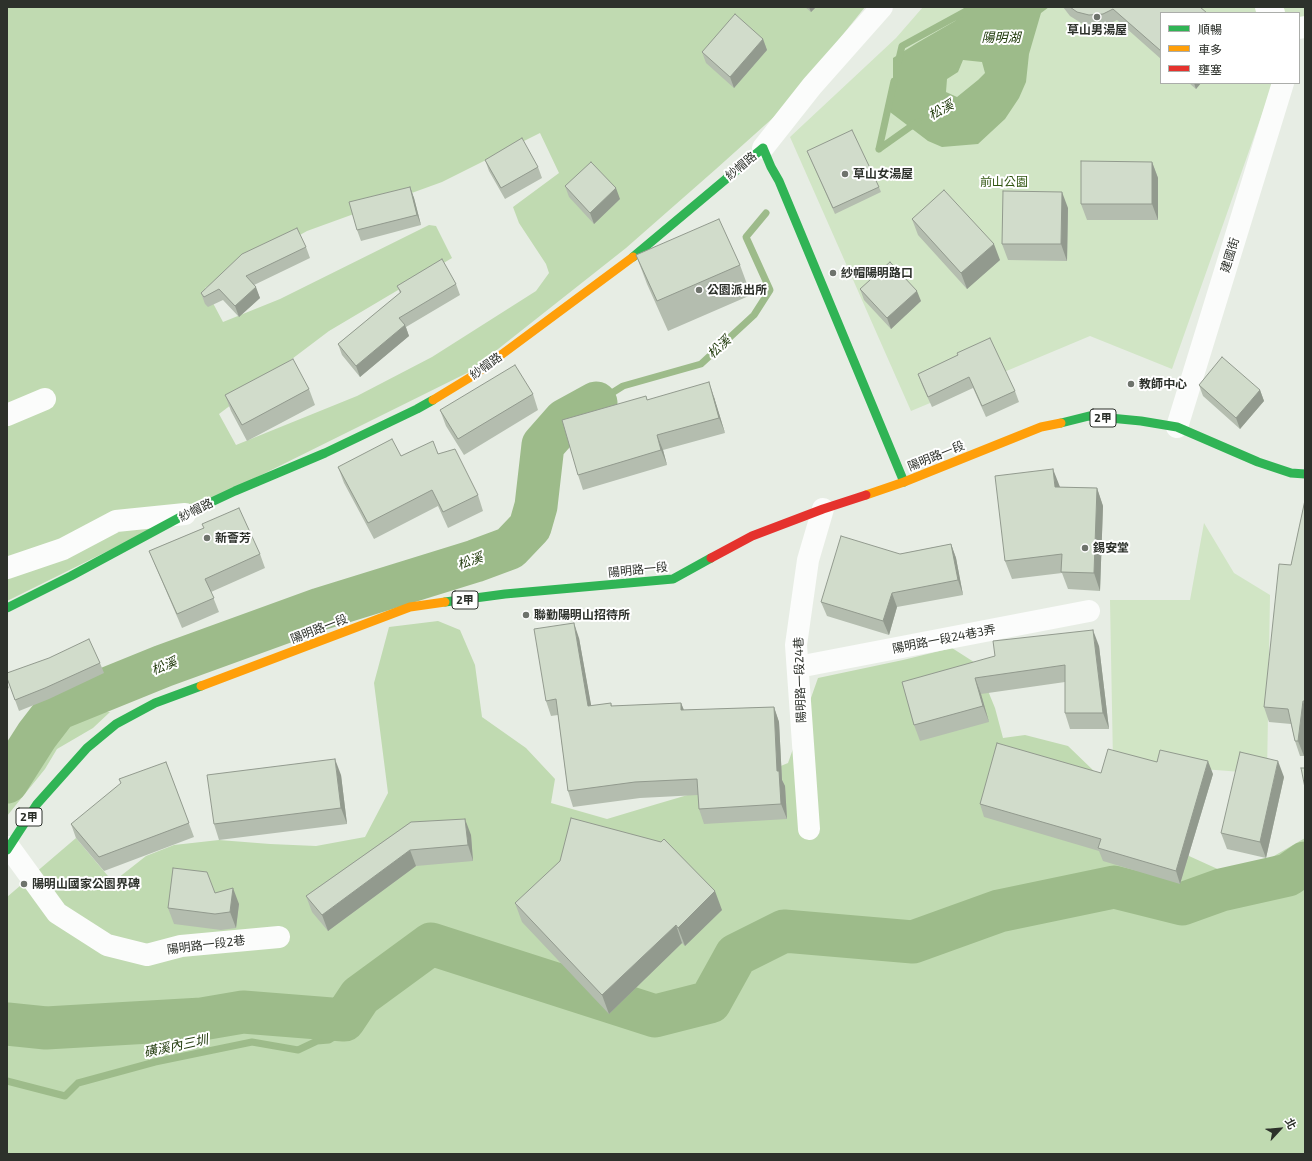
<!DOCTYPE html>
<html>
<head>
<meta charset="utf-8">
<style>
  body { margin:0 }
  #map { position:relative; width:1312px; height:1161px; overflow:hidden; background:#e7ede4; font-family:"Exo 2","Noto Sans TC",sans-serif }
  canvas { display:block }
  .frame { position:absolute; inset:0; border:8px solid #2d312b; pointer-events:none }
  .legend { position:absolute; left:1160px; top:12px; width:140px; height:72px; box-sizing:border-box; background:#fff; border:1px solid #abadaa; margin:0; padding:5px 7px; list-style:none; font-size:12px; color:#2d312b }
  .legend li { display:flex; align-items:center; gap:8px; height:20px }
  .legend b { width:20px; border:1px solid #abadaa }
  .north { position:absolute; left:1260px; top:1109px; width:40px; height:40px; -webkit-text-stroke:3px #fff; paint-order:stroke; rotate:64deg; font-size:11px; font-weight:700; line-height:16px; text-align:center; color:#2d312b }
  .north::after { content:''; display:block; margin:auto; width:14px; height:18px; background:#2d312b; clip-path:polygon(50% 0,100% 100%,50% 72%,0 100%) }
</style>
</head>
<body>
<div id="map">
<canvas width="1312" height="1161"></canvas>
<div class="frame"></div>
<ul class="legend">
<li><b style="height:5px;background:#30b455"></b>順暢</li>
<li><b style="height:5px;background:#ff9f0a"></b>車多</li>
<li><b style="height:5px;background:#e5322d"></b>壅塞</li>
</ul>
<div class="north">北</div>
</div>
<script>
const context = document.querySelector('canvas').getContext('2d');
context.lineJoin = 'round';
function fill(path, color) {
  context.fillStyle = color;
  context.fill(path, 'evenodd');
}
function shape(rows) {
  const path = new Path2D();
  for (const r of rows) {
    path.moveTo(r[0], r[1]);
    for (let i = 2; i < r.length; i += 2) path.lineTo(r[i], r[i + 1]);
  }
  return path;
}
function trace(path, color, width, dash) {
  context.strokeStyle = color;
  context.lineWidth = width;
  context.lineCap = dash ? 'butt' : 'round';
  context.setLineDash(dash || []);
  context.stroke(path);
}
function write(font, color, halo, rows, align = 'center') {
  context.font = font + ' "Exo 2","Noto Sans TC",sans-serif';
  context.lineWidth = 4;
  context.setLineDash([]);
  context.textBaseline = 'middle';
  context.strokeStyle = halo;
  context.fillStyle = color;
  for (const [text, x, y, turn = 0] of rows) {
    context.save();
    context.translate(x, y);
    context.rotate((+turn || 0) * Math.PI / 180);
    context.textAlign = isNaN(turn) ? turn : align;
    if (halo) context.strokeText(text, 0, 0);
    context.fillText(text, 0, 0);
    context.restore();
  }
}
fill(shape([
  [923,7,1305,7,1305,19,1299,20,1299,13,1161,13,1161,83,1273,83,1172,369,1090,336,911,411,790,137,896,38],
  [1204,523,1234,573,1270,595,1267,774,1113,762,1110,600,1190,600]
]), '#d1e5c5');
fill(shape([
  [7,7,865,7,784,108,716,169,626,248,469,372,7,601],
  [540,133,559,173,513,207,519,223,546,264,549,273,536,291,432,357,357,396,236,445,219,414,329,331,452,258,436,226,429,225,280,299,223,322,205,288,307,231,442,182],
  [438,621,460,630,475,665,482,717,526,748,555,779,551,803,607,819,657,804,766,772,788,763,818,678,903,660,952,648,977,664,995,708,1003,738,1025,735,1068,746,1095,772,1189,856,1222,871,1255,867,1305,838,1305,1154,7,1154,7,897,76,838,113,882,146,856,174,845,219,840,270,844,316,846,365,837,388,793,374,683,389,627],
  [96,712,110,712,93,728,57,749,45,769,7,816,7,754,24,731,34,720]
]), '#c0dab1');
fill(shape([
  [966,7,1049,7,1041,13,1029,54,1026,82,1019,98,1005,119,978,144,942,147,928,141,890,112,893,87,893,58,917,43,955,21],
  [963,60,982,62,985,73,978,80,957,97,946,92,947,79,958,72]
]), '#9dbb8a');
trace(shape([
  [898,63,902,46,966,11,968,7],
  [879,149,910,127,918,122],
  [879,149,894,81],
  [596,403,623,386,701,364,754,315,770,290,746,237,766,213],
  [7,1081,65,1096,78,1083,155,1062,252,1042,298,1050,317,1041,329,1040,342,1032,344,1020]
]), '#9dbb8a', 7);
trace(shape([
  [7,782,37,735,57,709,163,666,320,609,475,561,510,548,530,527,536,506,543,445,565,420,596,403],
  [7,1024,46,1028,202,1019,243,1012,344,1020,360,996,431,944,655,1016,710,1002,736,955,784,931,913,942,999,911,1114,887,1182,904,1221,890,1288,875,1305,863]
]), '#9dbb8a', 43);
trace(shape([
  [1266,7,1274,13],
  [1299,28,1305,27],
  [763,148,812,86,882,7],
  [7,415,45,399],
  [1177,427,1283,83],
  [7,568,63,549,116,521,185,514],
  [798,667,1089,611],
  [809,829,796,645,808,560,823,509],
  [9,847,57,913,107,945,147,955,181,946,279,937]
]), '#fbfcfb', 22);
trace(shape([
  [633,257,763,148,771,167,779,181,904,482],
  [1061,423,1089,416,1141,421,1177,427,1258,462,1291,473,1305,474],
  [445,602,505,594,673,579,711,558],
  [7,608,71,576,186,514,235,491,325,453,417,409,433,400],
  [7,850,37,804,87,748,116,724,155,703,201,686]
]), '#30b455', 9);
trace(shape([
  [433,400,474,375,633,257],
  [866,495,904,482,1041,427,1061,423],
  [201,686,410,607,445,602]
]), '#ff9f0a', 9);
trace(shape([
  [711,558,752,536,823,509,866,495]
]), '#e5322d', 9);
fill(shape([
  [805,7,816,7,811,12],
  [1063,7,1200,7,1161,13,1161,59,1117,20,1107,25,1094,26,1081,23,1070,16],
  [763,39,767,50,734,88,706,63,702,52],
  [1189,83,1201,83,1196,89],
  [807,151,879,187,881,192,835,214],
  [485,160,538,167,542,178,505,199,489,171],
  [1152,162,1158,178,1158,220,1087,220,1081,204],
  [565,186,620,199,594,224,569,197],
  [410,187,414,198,421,225,361,241,357,230],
  [1068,208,1067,261,1008,260,1002,244],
  [912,219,1000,260,967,289,918,235],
  [306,247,310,258,254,285,260,298,239,317,223,300,208,307,205,304,201,293],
  [636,255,740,265,751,295,668,331,647,284],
  [456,284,460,295,406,327,409,336,360,377,342,355,338,344,400,293,397,286],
  [860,289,921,301,891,329,864,300],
  [958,355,1015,391,1019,402,986,417,973,388,932,407,922,385,918,374],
  [1199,385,1260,390,1264,401,1240,429,1203,396],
  [309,389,315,405,247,441,231,411,225,395],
  [533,394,538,410,464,455,446,426,440,410],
  [714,397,725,433,663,450,667,465,583,490,578,475,647,400],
  [438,454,478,495,483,511,448,528,438,506,374,539,344,483,338,467,401,456],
  [1060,487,1097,488,1103,506,1100,591,1068,589,1062,573,1012,579,1005,561],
  [1305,500,1305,745,1304,756,1300,756,1295,741,1291,724,1269,722,1264,707,1291,565],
  [204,528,260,554,265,568,211,592,219,612,182,628,149,551],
  [951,544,956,558,963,595,897,607,889,635,827,616,821,602,900,554],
  [579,638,591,706,611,703,612,706,681,703,684,710,774,707,779,722,782,780,785,786,787,819,704,824,699,809,698,795,640,798,573,807,568,791,558,715,551,716,546,701],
  [1099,646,1109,729,1070,729,1065,713,1065,682,981,694,989,722,920,741,914,725,902,682],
  [100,663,104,673,49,699,19,711,7,678],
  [7,682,9,688,7,689],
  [166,762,194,837,104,871,76,838,71,824],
  [1157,762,1213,774,1180,884,1103,861,1099,851,984,817,980,804,1101,773],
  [341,775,347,824,219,840,214,824],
  [1284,777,1266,858,1227,849,1221,833],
  [411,822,471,835,473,861,416,866,328,931,312,912,306,896],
  [215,893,239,904,236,928,221,930,174,924,168,908],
  [515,903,722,910,685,946,682,943,609,1014,522,922]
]), '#b4bdaf');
fill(shape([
  [809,7,816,7,811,12],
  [763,39,767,50,734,88,730,77],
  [1194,83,1201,83,1196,89],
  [1152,162,1158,178,1158,220,1152,204],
  [410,187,414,198,421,225,417,215],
  [616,188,620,199,594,224,590,213],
  [1062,192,1068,208,1067,261,1061,244],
  [994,244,1000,260,967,289,961,273],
  [256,287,260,298,239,317,235,306],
  [917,291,921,301,891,329,887,318],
  [405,325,409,336,360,377,356,366],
  [709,382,714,397,725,433,719,418],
  [1260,390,1264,401,1240,429,1236,418],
  [657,435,663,450,667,465,661,450],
  [1053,469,1060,487,1055,487],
  [1097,488,1103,506,1100,591,1094,573],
  [951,544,956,558,963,595,958,580],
  [892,593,897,607,889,635,883,621],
  [574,623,579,638,594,721,588,706],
  [1093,630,1099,646,1109,729,1103,713],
  [975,678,981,694,989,722,983,706],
  [1303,701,1305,707,1305,745,1304,756,1298,741],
  [681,703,687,718,681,710],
  [774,707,779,722,782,780,785,786,787,819,781,804,777,771],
  [335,759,341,775,347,824,341,808],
  [1208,761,1213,774,1180,884,1176,871],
  [1278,761,1284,777,1266,858,1260,842],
  [465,819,471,835,473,861,468,845],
  [410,850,416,866,328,931,322,915],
  [233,888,239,904,236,928,230,912],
  [715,891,722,910,685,946,678,928],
  [676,925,682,943,609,1014,602,995]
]), '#929a8e');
const building = shape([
  [1070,7,1200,7,1207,13,1161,13,1161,51,1113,9,1103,14,1089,15,1077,12,1070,7],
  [735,14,763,39,730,77,702,52,735,14],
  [852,130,879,187,833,208,807,151,852,130],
  [522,138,538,167,501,188,485,160,522,138],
  [1081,161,1152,162,1152,204,1081,204,1081,161],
  [591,162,616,188,590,213,565,186,591,162],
  [410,187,417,215,357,230,349,202,410,187],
  [944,190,994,244,961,273,912,219,944,190],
  [1003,191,1062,192,1061,244,1002,244,1003,191],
  [719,219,740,265,657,301,636,255,719,219],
  [297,228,306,247,246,276,256,287,235,306,219,289,204,297,201,293,242,254,297,228],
  [442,259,456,284,399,318,405,325,356,366,338,344,401,292,397,286,442,259],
  [890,262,917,291,887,318,860,289,890,262],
  [990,338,1015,391,982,406,969,377,928,397,918,374,958,355,957,353,990,338],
  [1222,357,1260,390,1236,418,1199,385,1222,357],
  [293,359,309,389,242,425,225,395,293,359],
  [515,365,533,394,458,439,440,410,515,365],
  [709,382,719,418,657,435,661,450,578,475,562,420,646,396,647,400,709,382],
  [392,439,401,456,433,441,438,454,455,449,478,495,443,512,432,490,368,523,338,467,392,439],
  [1053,469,1055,487,1097,488,1094,573,1061,572,1062,554,1005,561,995,476,1053,469],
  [1305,500,1305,701,1303,701,1298,741,1295,741,1288,709,1264,707,1279,564,1291,565,1305,500],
  [239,508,260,554,205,579,214,598,177,614,149,551,204,528,202,524,239,508],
  [841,536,900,554,951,544,958,580,892,593,883,621,821,602,841,536],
  [574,623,588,706,611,703,611,706,681,703,681,710,774,707,777,771,779,771,781,804,699,809,697,779,635,782,568,791,556,699,546,701,534,629,574,623],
  [1093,630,1103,713,1065,713,1065,665,975,678,983,706,914,725,902,682,995,656,993,641,1093,630],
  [89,639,100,663,45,688,15,700,7,678,7,673,49,658,89,639],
  [997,743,1101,773,1108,749,1157,762,1160,750,1208,761,1176,871,1098,848,1101,839,980,804,997,743],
  [1240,752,1278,761,1260,842,1221,833,1240,752],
  [335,759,341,808,214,824,207,775,335,759],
  [166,762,189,823,99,857,71,824,121,783,119,779,166,762],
  [1301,768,1305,768,1305,788,1301,768],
  [571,818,661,842,664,839,715,891,678,928,676,925,602,995,515,903,560,861,571,818],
  [465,819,468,845,410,850,322,915,306,896,411,822,465,819],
  [173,868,207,872,215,893,233,888,230,912,215,914,168,908,173,868]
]);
fill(building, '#d1dccb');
trace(building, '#929a8e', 1);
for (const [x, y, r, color] of [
  [1097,17,4,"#6e736c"],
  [845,174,4,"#6e736c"],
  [833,273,4,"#6e736c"],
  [699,290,4,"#6e736c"],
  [1131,384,4,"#6e736c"],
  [207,538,4,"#6e736c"],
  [1085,548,4,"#6e736c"],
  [526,615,4,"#6e736c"],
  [24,884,4,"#6e736c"]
]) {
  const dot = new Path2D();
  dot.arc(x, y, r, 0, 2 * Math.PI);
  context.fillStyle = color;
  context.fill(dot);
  trace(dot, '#fff', 1.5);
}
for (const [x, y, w] of [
  [1103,418,26],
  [465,600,26],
  [29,817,26]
]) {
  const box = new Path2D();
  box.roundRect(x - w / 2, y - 9, w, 18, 3);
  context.fillStyle = '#fff';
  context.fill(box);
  trace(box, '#2d312b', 1);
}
write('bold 11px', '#2d312b', null, [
  ["2甲",1103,418],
  ["2甲",465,600],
  ["2甲",29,817]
]);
write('bold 12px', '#2d312b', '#fff', [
  ["草山男湯屋",1097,30,"center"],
  ["草山女湯屋",853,174],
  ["紗帽陽明路口",841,273],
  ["公園派出所",707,290],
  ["教師中心",1139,384],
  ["新薈芳",215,538],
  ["錫安堂",1093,548],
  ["聯勤陽明山招待所",534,615],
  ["陽明山國家公園界碑",32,884]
], 'left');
write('12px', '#2d312b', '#fff', [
  ["紗帽路",741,166,-40],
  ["建國街",1230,255,-73],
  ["紗帽路",486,366,-36],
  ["陽明路一段",936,456,-22],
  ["紗帽路",196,510,-26],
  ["陽明路一段",638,570,-6],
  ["陽明路一段",319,629,-21],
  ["陽明路一段24巷3弄",944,639,-11],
  ["陽明路一段24巷",800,680,-92],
  ["陽明路一段2巷",206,945,-7]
]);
write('12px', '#2f540f', '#fff', [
  ["前山公園",1004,182]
]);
write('italic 13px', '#213b0c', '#fff', [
  ["陽明湖",1001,38],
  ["松溪",941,110,-28],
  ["松溪",719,347,-43],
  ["松溪",470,561,-18],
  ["松溪",164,666,-21],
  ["磺溪內三圳",176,1046,-12]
]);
</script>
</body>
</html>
